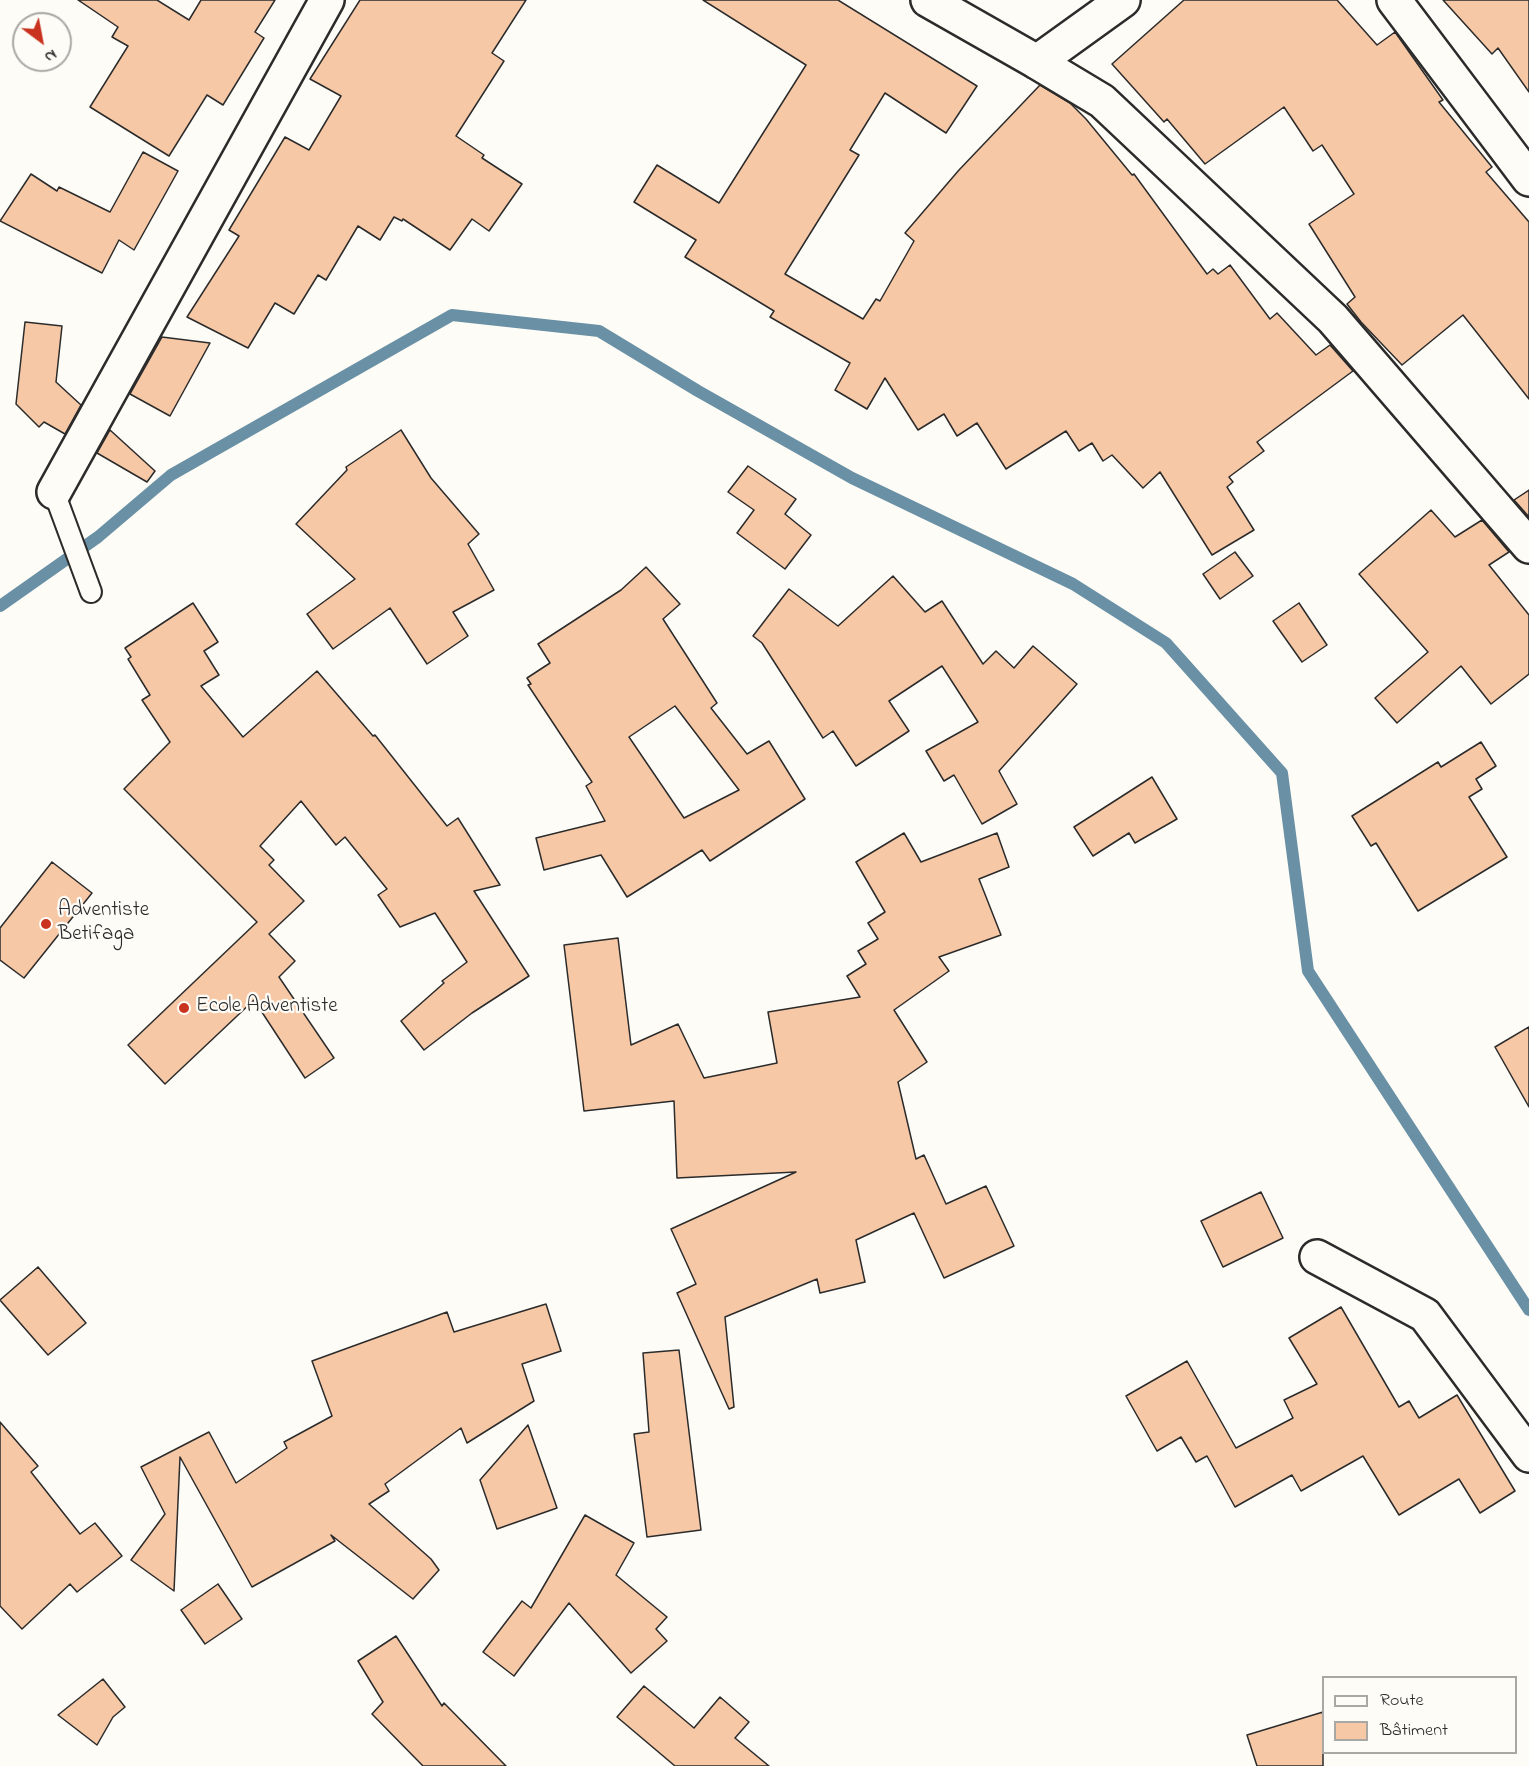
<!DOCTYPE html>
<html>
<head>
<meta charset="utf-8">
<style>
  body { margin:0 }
  #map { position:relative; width:1529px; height:1766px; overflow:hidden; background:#fdfcf7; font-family:"Indie Flower",sans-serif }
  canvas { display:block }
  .legend { position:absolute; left:1322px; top:1676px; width:195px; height:78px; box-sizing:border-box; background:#fdfcf7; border:2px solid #a9a8a5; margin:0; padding:8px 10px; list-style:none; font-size:18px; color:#2b2b2b }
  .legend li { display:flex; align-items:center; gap:12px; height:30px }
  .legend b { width:30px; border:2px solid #a9a8a5 }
  .north { position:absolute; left:12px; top:12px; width:60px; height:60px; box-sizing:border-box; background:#fdfcf7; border:2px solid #a9a8a5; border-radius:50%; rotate:148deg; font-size:16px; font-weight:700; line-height:24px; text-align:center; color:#2b2b2b }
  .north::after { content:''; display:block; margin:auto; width:21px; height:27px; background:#c8321e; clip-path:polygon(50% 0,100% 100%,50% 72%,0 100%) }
</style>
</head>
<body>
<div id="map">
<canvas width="1529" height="1766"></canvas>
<ul class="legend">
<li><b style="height:8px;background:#fdfcf7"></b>Route</li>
<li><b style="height:16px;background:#f7c8a6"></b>Bâtiment</li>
</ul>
<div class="north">N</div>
</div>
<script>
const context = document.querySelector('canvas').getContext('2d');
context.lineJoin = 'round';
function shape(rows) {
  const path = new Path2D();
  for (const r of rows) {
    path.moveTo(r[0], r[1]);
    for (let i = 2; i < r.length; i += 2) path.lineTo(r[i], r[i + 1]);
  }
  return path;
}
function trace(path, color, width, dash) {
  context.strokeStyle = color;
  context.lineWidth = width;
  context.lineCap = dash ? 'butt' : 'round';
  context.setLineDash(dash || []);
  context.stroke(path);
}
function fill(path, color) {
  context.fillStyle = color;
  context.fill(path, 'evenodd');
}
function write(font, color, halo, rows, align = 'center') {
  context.font = font + ' "Indie Flower",sans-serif';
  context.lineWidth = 4.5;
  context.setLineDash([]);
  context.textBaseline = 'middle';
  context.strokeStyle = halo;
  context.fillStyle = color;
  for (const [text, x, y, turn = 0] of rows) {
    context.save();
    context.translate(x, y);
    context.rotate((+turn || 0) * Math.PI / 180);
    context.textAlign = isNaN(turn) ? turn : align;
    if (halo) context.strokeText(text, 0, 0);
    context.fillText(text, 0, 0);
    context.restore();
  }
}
trace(shape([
  [0,606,98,537,171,475,452,315,599,331,698,391,852,478,1073,584,1166,643,1282,773,1308,971,1529,1310]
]), '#6990a4', 12);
const building = shape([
  [78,0,157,0,189,20,201,0,275,0,255,32,264,38,223,105,207,95,169,156,90,107,128,46,112,37,118,27,78,0],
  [360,0,526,0,492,53,504,61,456,136,484,155,482,158,522,184,489,231,472,219,450,250,403,219,402,221,394,217,380,240,358,226,326,280,318,275,294,314,275,303,248,348,244,346,187,317,239,236,229,230,285,137,309,150,341,96,310,79,360,0],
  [703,0,838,0,977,86,946,133,885,93,850,150,859,155,785,274,863,319,876,299,880,301,914,241,905,233,959,170,1040,85,1070,103,1086,119,1132,175,1134,174,1207,274,1213,269,1218,274,1230,265,1270,319,1277,313,1316,355,1330,345,1353,371,1257,442,1264,451,1229,477,1233,482,1227,487,1254,530,1212,555,1160,472,1143,488,1112,455,1103,461,1092,443,1079,451,1066,431,1006,469,977,423,957,436,944,414,918,430,885,378,867,409,835,390,850,363,770,317,774,311,685,257,696,240,634,202,657,165,719,203,806,65,703,0],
  [1184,0,1337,0,1377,45,1395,32,1443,100,1439,102,1492,167,1486,172,1529,222,1529,399,1463,315,1402,365,1361,322,1347,304,1355,297,1309,224,1354,194,1322,145,1313,151,1284,107,1205,164,1167,119,1164,122,1112,64,1184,0],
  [1443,0,1529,0,1529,92,1498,48,1492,54,1443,0],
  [143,152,178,171,134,250,119,240,102,273,0,221,31,174,57,191,59,187,110,212,143,152],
  [25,322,62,326,56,382,81,405,65,434,44,422,39,427,16,404,25,322],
  [162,337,210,343,170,416,130,394,162,337],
  [110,430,155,471,147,482,97,453,110,430],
  [401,430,431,478,479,534,468,544,494,590,453,612,468,636,427,664,390,608,333,649,307,614,355,579,296,524,347,470,346,467,401,430],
  [748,466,796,499,785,514,811,535,785,569,737,533,754,510,728,492,748,466],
  [1529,490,1529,517,1514,500,1529,490],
  [1431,510,1455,537,1482,520,1509,552,1489,565,1529,615,1529,674,1491,704,1461,666,1397,723,1375,698,1428,652,1359,574,1431,510],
  [1235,552,1253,576,1220,599,1203,574,1235,552],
  [646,567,680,604,663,619,717,703,711,708,747,754,769,741,805,799,710,861,702,850,627,897,601,855,544,870,536,838,605,821,586,786,592,782,528,685,531,684,527,678,550,663,538,644,621,590,646,567],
  [675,706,739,790,684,818,629,737,675,706],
  [893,576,925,612,942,601,983,664,996,651,1014,668,1033,646,1077,684,999,771,1017,804,982,824,954,775,944,781,926,751,978,722,942,666,889,701,909,731,856,766,833,731,823,738,762,643,753,636,789,589,838,626,893,576],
  [193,603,218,642,204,651,219,675,201,686,243,737,317,671,373,736,375,735,447,826,458,818,500,885,474,891,529,976,472,1013,424,1050,401,1021,444,983,442,981,467,962,435,913,400,927,378,895,387,889,345,837,336,845,301,801,260,846,274,860,269,865,304,901,269,934,295,961,279,977,334,1058,305,1078,254,1000,165,1084,128,1045,257,922,124,789,170,742,142,700,150,695,128,659,131,657,125,648,193,603],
  [1299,603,1327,645,1302,662,1273,621,1299,603],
  [1481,742,1496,766,1476,779,1482,789,1469,797,1507,857,1418,911,1376,843,1371,846,1352,816,1438,762,1441,767,1481,742],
  [1152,777,1177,819,1135,843,1129,833,1093,856,1074,827,1152,777],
  [904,833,921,862,997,833,1009,867,979,879,1001,935,939,957,949,971,894,1010,927,1062,898,1082,916,1159,924,1155,946,1204,986,1186,1014,1246,944,1278,914,1213,856,1240,865,1282,820,1293,817,1279,725,1317,734,1407,729,1409,677,1293,696,1284,671,1229,796,1172,677,1178,674,1101,584,1111,564,945,618,938,631,1045,678,1024,704,1078,777,1063,768,1012,860,997,847,976,866,964,858,951,878,939,868,923,885,912,856,862,904,833],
  [52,862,92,893,24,978,0,960,0,928,52,862],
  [1529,1027,1529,1107,1495,1047,1529,1027],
  [1261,1192,1283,1238,1223,1267,1201,1221,1261,1192],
  [38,1267,86,1323,48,1355,0,1300,38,1267],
  [546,1304,561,1351,522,1364,534,1401,467,1443,461,1428,385,1484,389,1491,369,1504,431,1559,439,1570,413,1599,331,1535,335,1541,252,1587,180,1457,174,1591,131,1560,165,1514,141,1467,209,1432,236,1483,287,1448,284,1442,332,1416,312,1361,447,1312,454,1332,546,1304],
  [1341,1307,1399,1407,1409,1401,1419,1418,1457,1395,1515,1491,1480,1513,1459,1479,1399,1515,1363,1456,1301,1491,1292,1475,1235,1507,1207,1456,1196,1462,1181,1437,1157,1451,1126,1396,1187,1361,1236,1448,1293,1418,1284,1400,1317,1384,1289,1338,1341,1307],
  [679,1350,701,1530,647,1537,634,1434,649,1432,643,1353,679,1350],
  [0,1422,38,1466,31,1472,80,1534,95,1523,122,1556,77,1592,70,1584,22,1629,0,1606,0,1422],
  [528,1425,557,1508,497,1529,480,1480,528,1425],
  [585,1515,634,1543,616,1575,667,1617,656,1629,667,1641,631,1673,569,1603,514,1676,483,1652,522,1601,531,1608,585,1515],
  [218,1584,242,1619,205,1644,181,1610,218,1584],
  [396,1636,442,1706,444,1703,506,1766,423,1766,372,1714,383,1702,358,1661,396,1636],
  [103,1679,125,1707,113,1717,97,1745,58,1715,103,1679],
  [644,1686,694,1728,720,1697,749,1722,735,1738,769,1766,675,1766,617,1717,644,1686],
  [1323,1712,1323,1766,1257,1766,1247,1735,1323,1712]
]);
fill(building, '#f7c8a6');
trace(building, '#2b2b2b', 1.5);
const service = shape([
  [54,492,91,592]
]);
const minor = shape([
  [1037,62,1102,101,1333,319,1529,546],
  [54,492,327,0],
  [1317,1257,1425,1315,1529,1455]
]);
const tertiary = shape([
  [928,0,1037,62,1123,0],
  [1394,0,1529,179]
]);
trace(service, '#2b2b2b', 24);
trace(minor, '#2b2b2b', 38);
trace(tertiary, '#2b2b2b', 38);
trace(service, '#fdfcf7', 20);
trace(minor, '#fdfcf7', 33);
trace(tertiary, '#fdfcf7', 33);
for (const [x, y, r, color] of [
  [46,924,6,"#c8321e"],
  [184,1008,6,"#c8321e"]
]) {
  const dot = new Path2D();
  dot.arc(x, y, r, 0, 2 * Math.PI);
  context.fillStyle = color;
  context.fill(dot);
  trace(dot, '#fdfcf7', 2);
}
write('21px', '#2b2b2b', '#fdfcf7', [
  ["Adventiste",58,912],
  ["Betifaga",58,936],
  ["Ecole Adventiste",196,1008]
], 'left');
</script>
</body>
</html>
